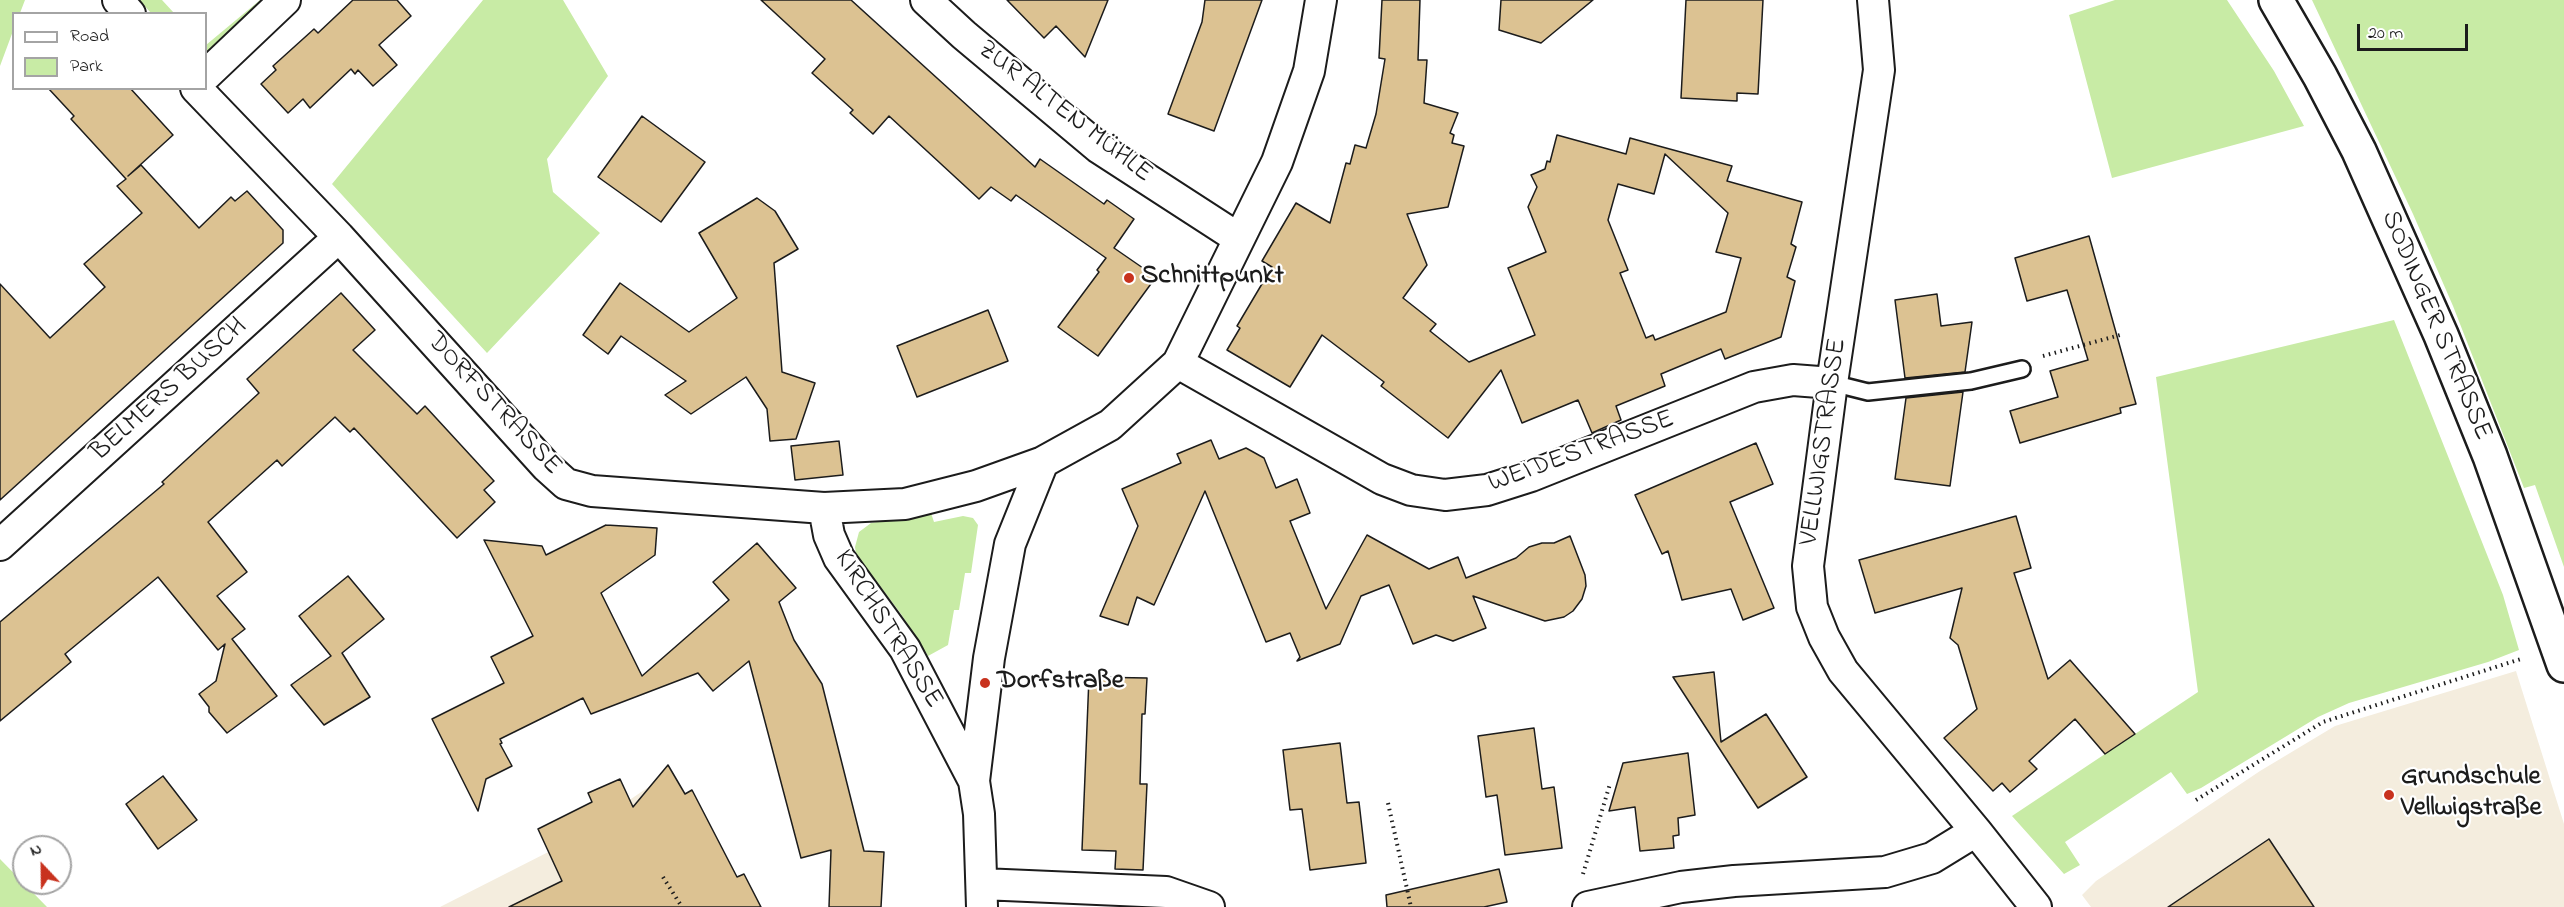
<!DOCTYPE html>
<html>
<head>
<meta charset="utf-8">
<style>
  body { margin:0 }
  #map { position:relative; width:2564px; height:907px; overflow:hidden; background:#fff; font-family:"Indie Flower",sans-serif }
  canvas { display:block }
  .legend { position:absolute; left:12px; top:12px; width:195px; height:78px; box-sizing:border-box; background:#fff; border:2px solid #a4a4a4; margin:0; padding:8px 10px; list-style:none; font-size:18px; color:#1c1c1c }
  .legend li { display:flex; align-items:center; gap:12px; height:30px }
  .legend b { width:30px; border:2px solid #a4a4a4 }
  .north { position:absolute; left:12px; top:835px; width:60px; height:60px; box-sizing:border-box; background:#fff; border:2px solid #a4a4a4; border-radius:50%; rotate:338deg; font-size:16px; font-weight:700; line-height:24px; text-align:center; color:#1c1c1c }
  .north::after { content:''; display:block; margin:auto; width:21px; height:27px; background:#c8321e; clip-path:polygon(50% 0,100% 100%,50% 72%,0 100%) }
  .scale { position:absolute; left:2357px; top:24px; width:111px; height:27px; box-sizing:border-box; border:3px solid #1c1c1c; border-top:0; padding-left:8px; font-size:18px; line-height:21px; white-space:nowrap; color:#1c1c1c; -webkit-text-stroke:4px #fff; paint-order:stroke }
</style>
</head>
<body>
<div id="map">
<canvas width="2564" height="907"></canvas>
<ul class="legend">
<li><b style="height:8px;background:#fff"></b>Road</li>
<li><b style="height:16px;background:#c8eba5"></b>Park</li>
</ul>
<div class="north">N</div>
<div class="scale">20 m</div>
</div>
<script>
const context = document.querySelector('canvas').getContext('2d');
context.lineJoin = 'round';
function fill(path, color) {
  context.fillStyle = color;
  context.fill(path, 'evenodd');
}
function shape(rows) {
  const path = new Path2D();
  for (const r of rows) {
    path.moveTo(r[0], r[1]);
    for (let i = 2; i < r.length; i += 2) path.lineTo(r[i], r[i + 1]);
  }
  return path;
}
function trace(path, color, width, dash) {
  context.strokeStyle = color;
  context.lineWidth = width;
  context.lineCap = dash ? 'butt' : 'round';
  context.setLineDash(dash || []);
  context.stroke(path);
}
function write(font, color, halo, rows, align = 'center') {
  context.font = font + ' "Indie Flower",sans-serif';
  context.lineWidth = 4.5;
  context.setLineDash([]);
  context.textBaseline = 'middle';
  context.strokeStyle = halo;
  context.fillStyle = color;
  for (const [text, x, y, turn = 0] of rows) {
    context.save();
    context.translate(x, y);
    context.rotate((+turn || 0) * Math.PI / 180);
    context.textAlign = isNaN(turn) ? turn : align;
    if (halo) context.strokeText(text, 0, 0);
    context.fillText(text, 0, 0);
    context.restore();
  }
}
fill(shape([
  [2516,671,2564,824,2564,907,2091,907,2082,895,2096,881,2260,771,2335,726],
  [650,786,712,907,440,907,568,842]
]), '#f4edde');
fill(shape([
  [0,0,25,0,20,13,14,14,13,31,0,66],
  [139,0,162,0,174,13,151,13],
  [260,0,272,0,206,60,206,45],
  [483,0,563,0,608,76,547,159,553,192,600,233,487,353,332,184],
  [2115,0,2227,0,2274,71,2304,126,2112,178,2069,15],
  [2312,0,2564,0,2564,567,2535,485,2524,488,2453,306,2413,214],
  [2394,320,2503,595,2519,650,2488,662,2349,703,2318,717,2201,788,2187,794,2171,772,2065,842,2080,865,2064,874,2012,816,2198,692,2156,377],
  [931,513,934,522,963,516,973,518,978,525,971,573,965,573,959,610,954,610,948,645,928,656,901,614,856,554,855,547,859,532,871,523],
  [0,859,47,907,0,907]
]), '#c8eba5');
const building = shape([
  [353,0,397,0,411,16,379,45,397,65,373,86,358,70,355,74,351,69,310,108,303,99,288,113,261,84,276,70,273,66,314,29,318,33,353,0],
  [761,0,851,0,1035,167,1040,159,1104,204,1107,200,1134,219,1114,248,1156,277,1098,356,1058,327,1099,272,1097,270,1106,258,1016,195,1011,201,991,187,979,199,889,116,873,134,850,113,853,110,812,73,825,59,761,0],
  [1007,0,1108,0,1085,57,1056,26,1044,38,1007,0],
  [1205,0,1262,0,1214,131,1168,114,1202,22,1205,0],
  [1382,0,1420,0,1418,60,1427,60,1424,103,1458,113,1450,133,1454,135,1452,143,1464,146,1448,207,1407,214,1427,265,1403,298,1436,324,1430,331,1469,362,1535,335,1508,268,1546,252,1528,207,1537,187,1531,175,1545,169,1547,161,1550,162,1557,135,1626,154,1630,138,1655,145,1732,166,1727,181,1802,202,1791,244,1796,247,1787,277,1795,281,1781,337,1725,359,1721,349,1661,374,1665,386,1616,406,1621,420,1592,433,1578,400,1522,423,1501,370,1448,438,1381,386,1384,382,1322,335,1290,387,1227,350,1240,328,1237,326,1272,267,1262,261,1296,203,1330,223,1346,163,1350,164,1355,145,1366,148,1376,114,1385,59,1379,58,1382,0],
  [1665,154,1728,213,1716,252,1741,258,1726,312,1655,340,1653,335,1646,338,1620,273,1628,270,1608,220,1618,184,1654,194,1665,154],
  [1501,0,1593,0,1541,43,1499,30,1501,0],
  [1686,0,1763,0,1758,94,1737,93,1737,101,1681,98,1686,0],
  [48,88,130,88,173,135,128,176,141,165,199,228,231,197,235,201,247,191,283,230,283,243,0,500,0,284,50,338,105,287,84,264,142,213,117,186,126,179,71,119,74,116,48,88],
  [642,116,705,162,661,222,598,177,642,116],
  [757,198,775,211,798,249,774,263,782,372,815,383,796,439,770,441,767,409,746,377,691,414,665,395,686,381,621,336,608,354,583,335,620,283,689,332,737,298,699,233,757,198],
  [2089,236,2136,404,2120,408,2121,413,2020,443,2010,411,2058,397,2050,371,2088,360,2067,290,2027,301,2015,258,2089,236],
  [341,293,375,330,353,350,417,414,425,406,494,481,484,490,495,502,457,538,354,428,350,432,335,417,282,466,277,460,208,522,247,572,217,596,245,629,232,639,277,696,227,733,209,712,209,707,199,694,216,681,225,644,218,650,158,577,65,654,71,662,0,721,0,622,164,484,162,482,259,393,247,379,341,293],
  [1937,294,1941,326,1972,322,1965,372,1905,378,1895,300,1937,294],
  [988,310,1008,361,917,397,897,346,988,310],
  [1963,392,1950,486,1895,479,1906,398,1963,392],
  [1211,440,1219,459,1246,448,1264,458,1276,488,1297,479,1310,513,1290,521,1326,609,1367,535,1429,569,1458,557,1466,578,1516,558,1529,547,1542,543,1554,543,1570,536,1585,575,1586,586,1582,599,1573,611,1564,617,1545,621,1473,596,1486,628,1453,641,1436,635,1413,644,1389,585,1361,596,1340,644,1297,661,1300,657,1290,633,1266,642,1205,491,1154,605,1137,597,1128,625,1100,616,1138,526,1122,489,1181,463,1177,454,1211,440],
  [839,441,843,475,795,480,791,446,839,441],
  [1756,443,1773,484,1730,502,1774,608,1743,620,1731,589,1682,600,1668,551,1662,554,1635,495,1756,443],
  [2016,516,2031,568,2014,573,2048,679,2070,660,2135,734,2105,754,2075,719,2029,761,2037,769,2010,792,2002,783,1993,791,1944,738,1977,709,1958,645,1950,638,1962,588,1875,613,1859,560,2016,516],
  [606,525,657,528,655,555,601,593,642,676,729,600,713,582,757,543,796,588,779,602,794,640,822,684,864,851,884,852,881,907,829,907,831,850,801,858,749,661,713,691,698,673,591,714,583,698,500,739,502,743,500,744,512,766,486,779,478,811,432,719,504,683,491,657,533,636,484,540,542,546,546,555,606,525],
  [348,576,384,619,342,653,370,697,324,725,291,685,331,656,299,616,348,576],
  [1714,672,1721,742,1766,714,1807,777,1758,808,1673,677,1714,672],
  [1089,677,1147,678,1145,714,1142,714,1140,784,1147,784,1143,870,1115,869,1116,851,1082,850,1089,677],
  [1534,728,1542,789,1554,787,1562,848,1505,855,1497,795,1486,797,1478,736,1534,728],
  [1340,743,1347,803,1359,802,1366,863,1310,870,1302,809,1290,810,1283,750,1340,743],
  [1688,753,1695,815,1678,818,1679,835,1673,836,1674,848,1640,851,1635,807,1609,811,1623,763,1688,753],
  [668,765,685,794,692,790,737,877,744,874,761,907,509,907,562,881,538,829,592,802,588,793,620,779,633,807,668,765],
  [163,776,197,820,158,849,126,804,163,776],
  [2269,839,2314,907,2168,907,2269,839],
  [1499,869,1507,902,1484,907,1387,907,1386,895,1499,869]
]);
fill(building, '#dcc292');
trace(building, '#1c1c1c', 1.5);
const lane = shape([
  [1832,383,1868,392,1971,381,2022,369]
]);
const street = shape([
  [118,0,130,14],
  [926,0,964,35,1099,148,1238,238],
  [1873,0,1879,70,1832,383,1808,566,1812,607,1824,637,1843,671,1976,831,2036,907],
  [206,75,285,0],
  [196,88,339,237,546,466,566,484,592,491,824,508,905,504,976,486,1043,462,1110,425,1178,363,1277,162,1309,71,1321,0],
  [1178,363,1382,479,1411,490,1445,495,1487,490,1531,476,1754,387,1793,380,1832,383],
  [824,508,829,535,839,558,905,649,974,781],
  [0,545,339,237],
  [982,884,1166,892,1209,907],
  [982,907,979,814,974,781,989,658,1010,544,1043,462],
  [1588,907,1681,887,1734,881,1885,872,1932,858,1976,831]
]);
const secondary = shape([
  [2276,0,2320,76,2359,151,2441,335,2490,456,2564,665]
]);
trace(lane, '#1c1c1c', 20);
trace(street, '#1c1c1c', 34);
trace(secondary, '#1c1c1c', 38);
trace(shape([
  [2043,356,2120,335],
  [2196,800,2323,722,2524,658],
  [1388,803,1411,907],
  [1583,874,1610,784],
  [663,877,682,907]
]), '#1c1c1c', 4, [1.5, 4.5]);
trace(lane, '#fff', 15);
trace(street, '#fff', 30);
trace(secondary, '#fff', 33);
for (const [x, y, r, color] of [
  [1129,278,6,"#c8321e"],
  [985,683,6,"#c8321e"],
  [2389,795,6,"#c8321e"]
]) {
  const dot = new Path2D();
  dot.arc(x, y, r, 0, 2 * Math.PI);
  context.fillStyle = color;
  context.fill(dot);
  trace(dot, '#fff', 2);
}
write('27px', '#1c1c1c', '#fff', [
  ["ZUR ALTEN MÜHLE",1064,113,38],
  ["SODINGER STRASSE",2435,326,67],
  ["BELMERS BUSCH",170,391,-42],
  ["DORFSTRASSE",493,405,47],
  ["VELLWIGSTRASSE",1825,442,-82],
  ["WEIDESTRASSE",1582,453,-20],
  ["KIRCHSTRASSE",887,630,58]
]);
write('bold 27px', '#1c1c1c', '#fff', [
  ["Schnittpunkt",1141,278],
  ["Dorfstraße",997,683],
  ["Grundschule",2401,779],
  ["Vellwigstraße",2401,810]
], 'left');
</script>
</body>
</html>
